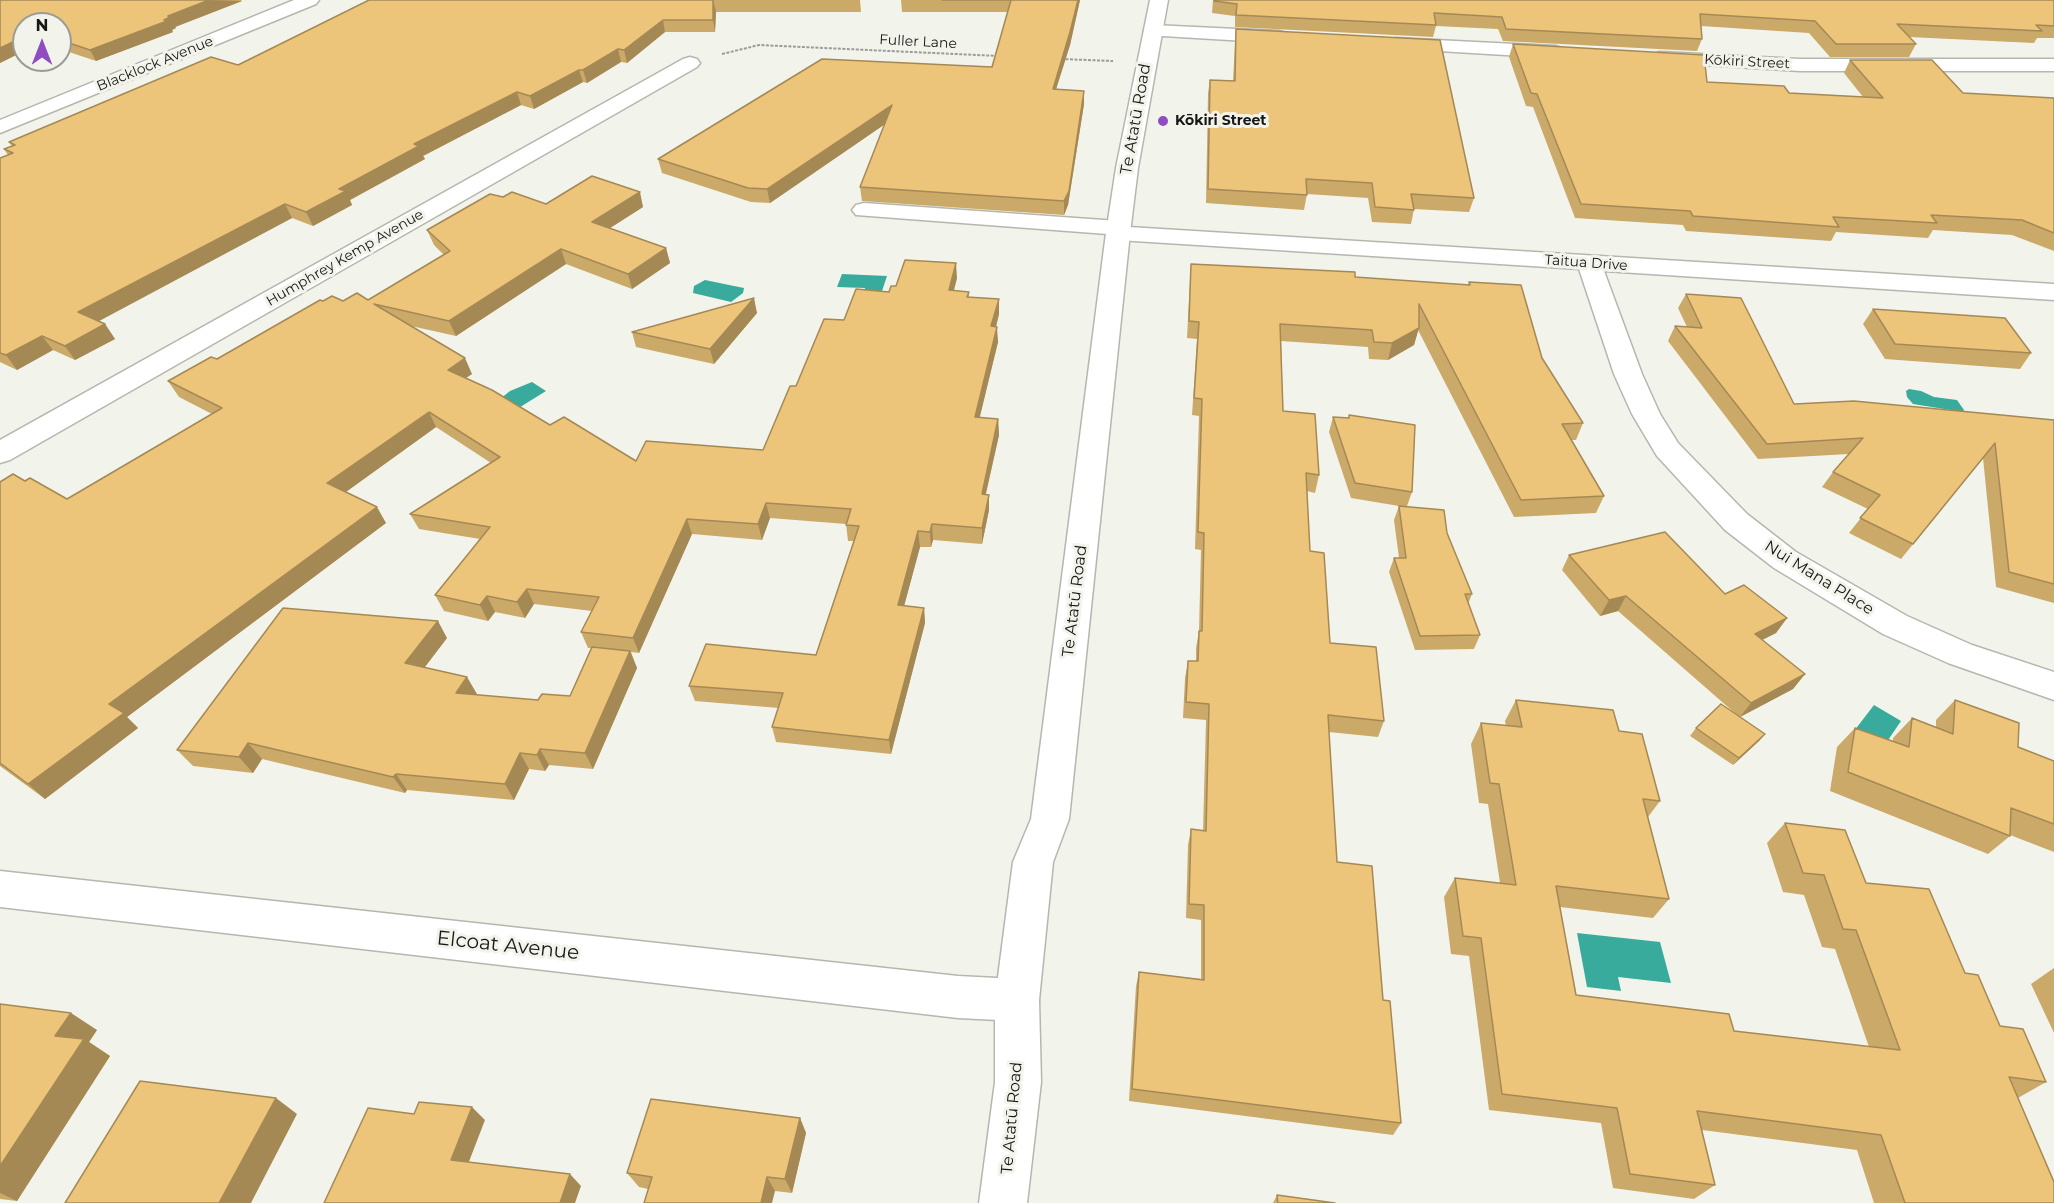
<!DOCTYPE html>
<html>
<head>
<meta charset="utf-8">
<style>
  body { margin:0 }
  #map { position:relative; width:2054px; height:1203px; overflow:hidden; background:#f2f4ec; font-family:Montserrat,sans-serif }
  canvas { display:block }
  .north { position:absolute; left:12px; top:12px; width:60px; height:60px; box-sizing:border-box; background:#f2f4ec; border:2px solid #9a9c96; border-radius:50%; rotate:0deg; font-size:16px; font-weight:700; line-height:24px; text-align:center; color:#171715 }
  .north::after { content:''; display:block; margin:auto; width:21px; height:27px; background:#904dc2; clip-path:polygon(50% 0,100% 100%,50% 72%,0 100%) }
</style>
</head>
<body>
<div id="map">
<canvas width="2054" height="1203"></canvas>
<div class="north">N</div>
</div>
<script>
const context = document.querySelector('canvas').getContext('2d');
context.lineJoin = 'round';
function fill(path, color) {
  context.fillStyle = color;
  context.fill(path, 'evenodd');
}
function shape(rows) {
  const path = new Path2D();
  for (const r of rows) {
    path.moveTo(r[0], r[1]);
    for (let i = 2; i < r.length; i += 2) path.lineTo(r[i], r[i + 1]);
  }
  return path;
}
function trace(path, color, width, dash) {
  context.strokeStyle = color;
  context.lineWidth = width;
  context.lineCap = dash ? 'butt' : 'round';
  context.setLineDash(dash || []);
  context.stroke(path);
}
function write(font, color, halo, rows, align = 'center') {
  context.font = font + ' Montserrat,sans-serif';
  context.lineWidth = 6;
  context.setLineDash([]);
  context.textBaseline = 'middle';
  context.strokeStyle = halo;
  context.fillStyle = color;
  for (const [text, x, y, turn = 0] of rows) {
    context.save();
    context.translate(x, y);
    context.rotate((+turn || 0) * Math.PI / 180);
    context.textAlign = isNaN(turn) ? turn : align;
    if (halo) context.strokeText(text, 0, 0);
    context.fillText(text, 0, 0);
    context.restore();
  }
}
fill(shape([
  [842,274,887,276,881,294,864,293,865,288,837,287],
  [705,280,734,286,744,288,743,293,731,302,693,293,694,286],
  [532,382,546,391,517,409,490,407,510,391],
  [1909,389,1921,391,1934,397,1957,400,1964,410,1963,412,1913,404,1907,397,1906,391],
  [1874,705,1901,721,1880,752,1851,735],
  [1577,933,1660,942,1671,983,1618,977,1621,991,1587,987]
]), '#38ab9c');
const minor = shape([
  [294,0,319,0,316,4,0,133,0,120,294,0],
  [1153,25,1279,31,1286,33,1288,37,1286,41,1279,43,1146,35,1144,31,1146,27,1153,25],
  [1396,38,1555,46,1562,48,1565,52,1562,56,1555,58,1389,48,1387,44,1389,40,1396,38],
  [1660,52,1800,59,2054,59,2054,71,1800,71,1653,62,1650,58,1653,54,1660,52],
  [690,57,697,59,700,63,697,67,10,460,0,463,0,440,683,59,690,57],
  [864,203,1118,221,1126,223,1129,227,2054,284,2054,300,1604,271,1642,374,1660,414,1678,443,1747,514,1796,552,1907,616,1972,645,2054,672,2054,700,1948,663,1883,634,1774,568,1725,530,1657,456,1632,414,1614,374,1579,269,1118,240,1110,238,1107,234,856,215,852,210,856,205,864,203],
  [0,871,958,976,1017,979,1032,985,1039,1000,1032,1015,1017,1021,958,1018,0,907,0,871]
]);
const secondary = shape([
  [1150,0,1168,0,1138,168,1130,233,1069,819,1053,862,1039,1000,1041,1082,1027,1203,979,1203,995,1082,995,1000,1013,862,1031,819,1106,233,1116,168,1150,0]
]);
trace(minor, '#b5b7af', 3);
trace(secondary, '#b5b7af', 3);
trace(shape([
  [722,54,759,45,999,56],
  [1061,59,1113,61]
]), '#9b9c96', 2, [3, 1.5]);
fill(minor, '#fff');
fill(secondary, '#fff');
fill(shape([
  [0,0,241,0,242,1,175,27,176,28,172,30,173,32,96,61,60,49,60,24,24,24,24,51,0,63],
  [369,0,860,0,861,12,716,12,715,32,665,32,627,63,621,62,587,83,583,82,534,109,521,105,423,156,425,159,350,200,352,205,313,226,292,218,98,321,105,324,115,339,75,360,53,350,17,370,0,362,0,158,8,155,4,149,12,146,9,142,238,65],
  [901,0,1080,0,1070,45,1056,89,1084,91,1084,104,1068,205,1064,215,862,201,860,187,885,124,770,203,751,202,662,173,658,159,992,67,1008,12,902,12],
  [1213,0,2054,0,2054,38,2037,38,2034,43,1909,37,1916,44,1909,57,1830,57,1809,33,1701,26,1702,39,1697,51,1503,41,1498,29,1436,26,1433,37,1235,27,1235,16,1212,13],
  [1236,29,1474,198,1469,212,1414,209,1411,224,1372,222,1368,198,1307,194,1304,210,1206,203,1208,93,1210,80,1233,81,1235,42],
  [1513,44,1707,82,1789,93,1863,97,1844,73,1850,60,1963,93,2054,98,2054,251,2012,235,1933,230,1928,238,1836,232,1831,241,1686,231,1683,225,1575,218,1533,107,1526,106,1509,57],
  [503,197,546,204,643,207,610,228,666,248,670,263,632,289,566,264,456,336,411,326,472,374,466,378,550,425,636,461,763,450,796,386,844,320,896,286,957,278,954,291,969,292,969,297,999,314,996,327,998,342,979,418,998,419,999,435,986,494,989,510,982,544,933,540,931,547,920,547,904,606,924,608,925,623,891,754,776,742,772,727,779,708,695,701,689,686,816,655,854,541,848,541,846,524,770,518,762,540,692,534,639,653,631,652,637,668,593,769,549,765,545,771,529,769,514,800,407,790,405,793,262,759,253,773,193,766,177,750,447,638,424,668,476,695,538,700,570,696,591,648,588,648,581,632,592,611,534,604,525,618,495,612,488,621,444,611,435,595,480,539,419,529,410,514,491,463,436,427,346,492,386,523,127,717,138,728,45,799,0,766,0,482,25,481,67,499,212,414,179,397,168,381,217,359,323,301,368,300,444,255,434,245,427,230],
  [1191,264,1355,277,1468,285,1469,282,1542,358,1583,423,1576,440,1571,440,1604,496,1596,513,1514,517,1418,330,1414,345,1388,360,1369,359,1368,347,1281,341,1283,411,1319,475,1315,493,1307,491,1310,551,1330,643,1384,721,1378,737,1329,732,1337,862,1383,1000,1401,1123,1393,1135,1129,1101,1136,986,1139,972,1201,979,1201,920,1186,918,1188,845,1191,829,1203,831,1206,720,1183,718,1185,678,1188,661,1196,661,1196,648,1199,631,1201,550,1195,549,1199,416,1192,415,1197,339,1187,338,1190,280],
  [1686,294,1794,404,2054,420,2054,603,1996,587,1983,458,1901,559,1849,533,1868,509,1822,487,1833,472,1849,454,1758,459,1668,341,1675,326,1687,327,1678,308],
  [1873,309,2031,353,2020,369,1885,359,1863,324],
  [757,313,714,364,636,347,632,332],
  [1333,417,1412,492,1407,506,1447,533,1472,594,1468,604,1480,635,1474,649,1415,650,1389,572,1394,558,1399,558,1394,520,1399,506,1351,498,1329,432],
  [1569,555,1725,594,1787,618,1776,633,1762,640,1805,674,1793,689,1740,717,1765,734,1759,741,1733,765,1690,736,1696,728,1737,715,1618,611,1600,616,1562,570],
  [1516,700,1619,731,1660,801,1648,817,1669,899,1653,918,1560,907,1576,995,1734,1031,1869,1047,1835,949,1822,947,1804,895,1783,892,1767,843,1785,823,1866,883,1965,973,2000,1026,2046,1082,2018,1098,2054,1203,1874,1203,1857,1150,1702,1130,1715,1185,1694,1199,1613,1188,1601,1123,1489,1110,1469,956,1451,954,1444,897,1455,878,1500,883,1488,804,1479,803,1471,744,1481,723,1506,726,1505,721],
  [1955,700,2018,747,2054,761,2054,852,2010,835,2010,836,1988,854,1830,791,1837,747,1855,728,1893,742,1893,738,1912,718,1936,727,1936,720],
  [2054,968,2054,1033,2031,984],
  [0,1004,97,1030,89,1042,110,1056,17,1201,0,1199],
  [800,1118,806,1133,792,1193,775,1191,648,1189,639,1187,627,1173],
  [1277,1195,1335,1203,1273,1203]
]), '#cba969');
fill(shape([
  [209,0,242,1,175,27,176,28,172,30,173,32,96,61,90,50,164,20,168,16],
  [713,0,716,12,715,32,713,20],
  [1078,0,1080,0,1070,45,1052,102,1053,89],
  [663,20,665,32,627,63,624,50],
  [17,40,24,51,0,63,0,48],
  [618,49,621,62,587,83,583,70],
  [579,70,583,82,534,109,530,96],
  [1084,91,1084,104,1068,205,1064,215,1064,201],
  [517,92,521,105,423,156,425,159,350,200,352,205,313,226,306,212,339,189,414,144],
  [892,105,894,118,770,203,767,189],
  [640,192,643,207,596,237,592,222],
  [285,204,292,218,88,327,78,312],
  [666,248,670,263,632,289,628,274],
  [561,249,566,264,456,336,449,321],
  [956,263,957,278,949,306,949,290],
  [754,298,757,313,714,364,710,349],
  [999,299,999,314,992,342,991,326],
  [105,324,115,339,75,360,65,346],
  [997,327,998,342,976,433,975,417],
  [1419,328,1414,345,1388,360,1392,343],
  [42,336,53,350,17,370,6,355],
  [465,358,472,374,455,385,448,370],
  [429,412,436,427,336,499,327,483],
  [998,419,999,435,982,510,982,494],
  [989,495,989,510,982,544,982,528],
  [766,503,770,518,762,540,758,524],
  [377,507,386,523,127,717,138,728,45,799,28,784,109,704],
  [687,519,692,534,639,653,633,638],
  [932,524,933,540,931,547,930,532],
  [918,531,920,547,900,621,898,605],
  [527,589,534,604,525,618,517,602],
  [487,596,495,612,488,621,480,605],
  [1626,596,1618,611,1600,616,1609,600],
  [924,608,925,623,891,754,889,740],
  [1787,618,1776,633,1744,649,1755,634],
  [438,621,447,638,415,680,405,663],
  [630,651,637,668,593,769,585,753],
  [1805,674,1793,689,1740,717,1751,703],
  [467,677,477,694,466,709,456,693],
  [1765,734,1759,741,1733,765,1739,758],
  [248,743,262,759,253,773,239,757],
  [540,749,549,765,545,771,537,755],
  [520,753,529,769,514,800,505,784],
  [396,774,407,790,405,793,393,777],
  [71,1013,97,1030,89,1042,110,1056,17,1201,0,1193,0,1166,55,1036],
  [276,1098,297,1114,251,1203,219,1203],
  [472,1107,485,1120,465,1172,451,1160],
  [800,1118,806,1133,792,1193,785,1179],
  [570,1174,581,1186,575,1203,560,1203],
  [767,1177,775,1191,772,1203,761,1203]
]), '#a58955');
const building = shape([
  [0,0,209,0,168,16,170,17,164,20,167,21,90,50,60,40,60,24,24,24,24,42,17,40,0,48,0,0],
  [369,0,713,0,713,20,663,20,624,50,618,49,583,70,579,70,530,96,517,92,414,144,419,146,339,189,346,191,306,212,285,204,78,312,105,324,65,346,42,336,6,355,0,353,0,158,13,153,4,149,15,145,9,142,211,57,238,65,369,0],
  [942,0,1078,0,1070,32,1053,89,1084,91,1069,191,1064,201,860,187,892,105,767,189,748,188,658,159,822,59,992,67,1011,0,942,0],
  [1214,0,2054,0,2054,26,2036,25,2042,31,1897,24,1916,44,1836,44,1815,21,1700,14,1702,39,1506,29,1502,17,1434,13,1436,25,1236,15,1237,4,1214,1,1214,0],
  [1236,29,1440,40,1474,198,1411,194,1414,210,1375,207,1372,183,1306,179,1307,195,1208,189,1210,80,1235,81,1236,29],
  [1513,44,1704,55,1707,82,1784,86,1789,93,1883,98,1850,60,1932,60,1963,93,2054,98,2054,233,2022,220,1931,215,1937,223,1833,217,1839,227,1693,216,1690,211,1581,204,1537,94,1531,93,1513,44],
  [592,176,640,192,592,222,666,248,628,274,561,249,449,321,374,304,465,358,448,370,492,390,550,425,564,417,636,461,646,441,763,450,790,386,796,386,824,319,844,320,856,289,889,292,891,286,896,286,905,260,956,263,949,290,969,292,967,297,999,299,991,326,997,327,975,417,998,419,982,494,989,495,982,528,932,524,930,532,918,531,898,605,924,608,889,740,772,727,783,693,689,686,706,644,816,655,859,526,846,525,851,509,766,503,758,524,687,519,633,638,581,632,599,597,527,589,517,602,487,596,480,605,435,595,490,527,410,514,500,457,429,412,327,483,377,507,109,704,124,713,28,784,0,763,0,482,13,474,25,481,30,478,67,499,222,408,168,381,211,357,217,359,320,300,323,301,332,296,343,301,357,293,368,300,450,251,427,230,490,194,503,197,512,192,546,204,592,176],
  [1191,264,1355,272,1355,277,1470,285,1469,282,1521,285,1542,358,1583,423,1562,424,1604,496,1521,500,1419,304,1419,328,1392,343,1374,342,1372,330,1280,324,1283,411,1315,414,1319,475,1306,473,1310,551,1324,553,1330,643,1376,647,1384,721,1328,715,1337,862,1372,866,1383,1000,1390,1001,1401,1123,1132,1089,1139,972,1204,980,1204,905,1189,904,1191,829,1206,831,1209,704,1186,702,1188,661,1198,661,1199,631,1202,631,1204,533,1198,532,1202,399,1194,398,1199,322,1189,321,1191,264],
  [1686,294,1741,298,1794,404,1854,401,2054,420,2054,584,2009,572,1995,443,1913,544,1860,518,1880,495,1833,472,1863,438,1767,444,1675,326,1702,328,1686,294],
  [754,298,710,349,632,332,754,298],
  [1873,309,2005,318,2031,353,1895,344,1873,309],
  [1349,415,1415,425,1412,492,1355,483,1333,417,1349,418,1349,415],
  [1399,506,1444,510,1447,533,1472,594,1465,594,1480,635,1420,636,1394,558,1406,558,1399,506],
  [1665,532,1725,594,1744,585,1787,618,1755,634,1805,674,1751,703,1626,596,1609,600,1569,555,1665,532],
  [283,608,438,621,405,663,467,677,456,693,538,700,542,694,570,696,592,647,630,651,585,753,540,749,537,755,520,753,505,784,396,774,393,777,248,743,239,757,177,750,283,608],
  [1516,700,1613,710,1619,731,1642,734,1660,801,1643,799,1669,899,1556,886,1576,995,1729,1014,1734,1031,1900,1050,1856,930,1843,929,1824,875,1803,873,1785,823,1845,830,1866,883,1929,889,1965,973,1978,975,2000,1026,2023,1029,2046,1082,2009,1077,2054,1182,2054,1203,1905,1203,1881,1135,1697,1111,1715,1185,1630,1174,1617,1108,1502,1094,1481,938,1463,936,1455,878,1516,885,1499,784,1490,783,1481,723,1522,727,1516,700],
  [1955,700,2019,723,2018,747,2054,761,2054,824,2011,808,2010,836,1848,772,1855,728,1909,747,1912,718,1953,734,1955,700],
  [1721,704,1765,734,1739,758,1696,728,1721,704],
  [0,1004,71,1013,55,1036,84,1039,0,1166,0,1004],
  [140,1081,276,1098,219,1203,65,1203,140,1081],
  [651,1099,800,1118,785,1179,767,1177,761,1203,644,1203,652,1177,627,1173,651,1099],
  [419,1102,472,1107,451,1160,570,1174,560,1203,324,1203,368,1108,414,1114,419,1102],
  [1277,1195,1335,1203,1278,1203,1277,1195]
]);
fill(building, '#ecc47a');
trace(building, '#a58955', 1.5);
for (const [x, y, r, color] of [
  [1163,121,6,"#904dc2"]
]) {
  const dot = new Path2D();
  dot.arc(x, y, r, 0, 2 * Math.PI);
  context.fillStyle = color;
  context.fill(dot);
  trace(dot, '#f2f4ec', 2);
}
write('14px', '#171715', '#f2f4ec', [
  ["Fuller Lane",918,42,3],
  ["Kōkiri Street",1747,62,3],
  ["Blacklock Avenue",155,64,-22],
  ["Humphrey Kemp Avenue",345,258,-30],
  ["Taitua Drive",1586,263,4]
]);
write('bold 14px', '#171715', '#f2f4ec', [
  ["Kōkiri Street",1175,121]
], 'left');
write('16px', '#171715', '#f2f4ec', [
  ["Te Atatū Road",1136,119,-80],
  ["Nui Mana Place",1819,578,32],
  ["Te Atatū Road",1075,601,-83],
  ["Te Atatū Road",1012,1118,-85]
]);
write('20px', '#171715', '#f2f4ec', [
  ["Elcoat Avenue",508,946,6]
]);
</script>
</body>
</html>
